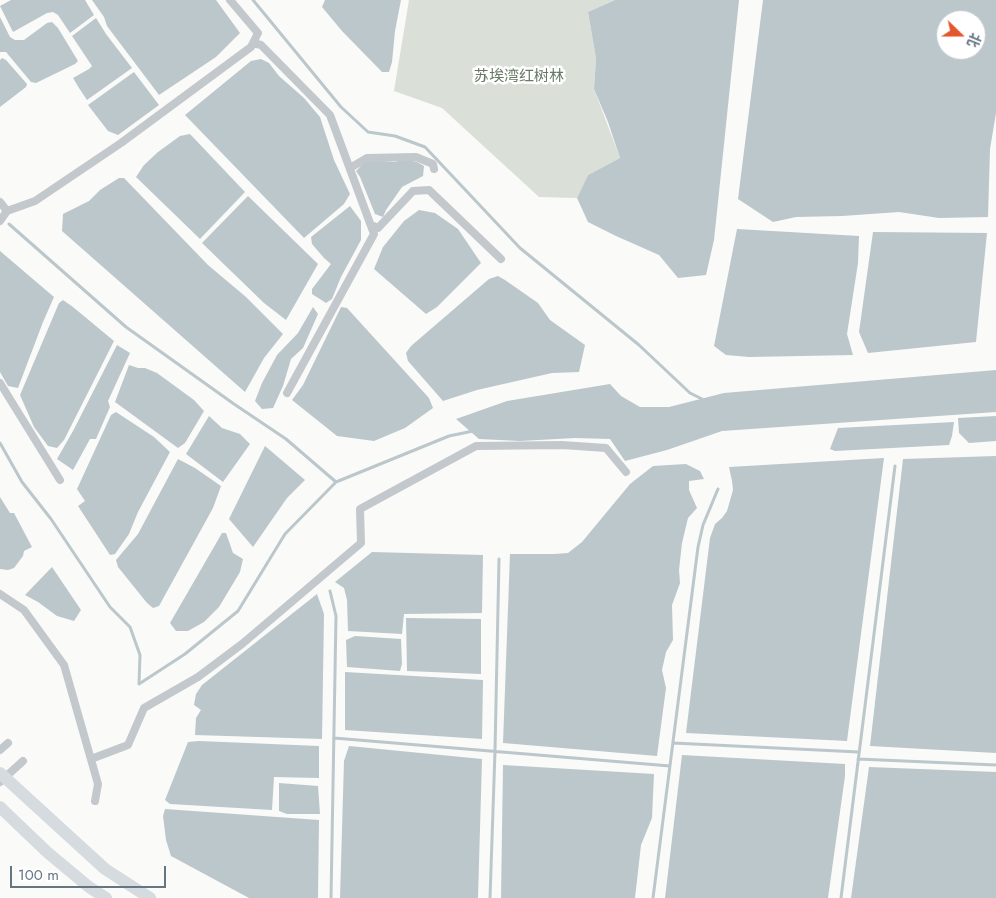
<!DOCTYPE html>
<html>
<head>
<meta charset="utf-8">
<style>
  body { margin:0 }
  #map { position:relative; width:996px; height:898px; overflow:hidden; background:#fafaf8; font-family:Jost,"Noto Sans SC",sans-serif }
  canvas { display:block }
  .north { position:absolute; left:936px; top:10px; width:50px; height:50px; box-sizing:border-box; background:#fff; border:1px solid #c1c8cd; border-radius:50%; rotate:112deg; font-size:14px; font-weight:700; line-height:20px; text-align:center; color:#657683 }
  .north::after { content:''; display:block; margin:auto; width:18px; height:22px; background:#e4572e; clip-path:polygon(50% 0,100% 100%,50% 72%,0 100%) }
  .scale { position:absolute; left:10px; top:866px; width:156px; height:22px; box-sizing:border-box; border:2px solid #657683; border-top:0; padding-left:6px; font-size:15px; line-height:18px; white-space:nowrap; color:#657683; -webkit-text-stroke:4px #fff; paint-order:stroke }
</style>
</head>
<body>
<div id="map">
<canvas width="996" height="898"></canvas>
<div class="north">北</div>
<div class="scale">100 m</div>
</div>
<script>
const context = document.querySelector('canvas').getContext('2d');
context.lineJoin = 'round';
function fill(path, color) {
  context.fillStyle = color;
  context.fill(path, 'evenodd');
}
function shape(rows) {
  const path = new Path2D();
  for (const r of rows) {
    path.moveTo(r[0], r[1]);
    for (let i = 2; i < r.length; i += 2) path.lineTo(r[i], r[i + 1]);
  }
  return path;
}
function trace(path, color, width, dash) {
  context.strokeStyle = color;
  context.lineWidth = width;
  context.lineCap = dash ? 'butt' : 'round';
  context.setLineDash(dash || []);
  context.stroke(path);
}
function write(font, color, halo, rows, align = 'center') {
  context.font = font + ' Jost,"Noto Sans SC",sans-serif';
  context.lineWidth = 5;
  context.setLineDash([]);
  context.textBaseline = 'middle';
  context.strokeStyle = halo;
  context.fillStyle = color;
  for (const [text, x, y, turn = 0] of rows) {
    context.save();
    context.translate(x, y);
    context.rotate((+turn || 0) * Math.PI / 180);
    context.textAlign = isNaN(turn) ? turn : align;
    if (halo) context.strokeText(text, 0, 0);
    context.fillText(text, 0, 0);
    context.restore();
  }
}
fill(shape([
  [409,0,615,0,588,12,596,58,594,89,620,158,588,175,577,198,539,197,442,108,394,91]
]), '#dadfd7');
fill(shape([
  [11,0,85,0,94,15,70,33,58,15,53,12,47,13,13,32,0,6],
  [92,0,216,0,240,33,216,57,159,95,107,26,104,17],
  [325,0,401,0,395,31,392,62,389,72,382,72,342,31,322,7],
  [615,0,739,0,714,240,706,275,678,278,659,255,616,236,588,222,577,198,588,175,620,158,608,122,594,89,596,58,588,12],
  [763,0,996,0,996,113,990,149,988,217,939,218,899,212,842,216,796,217,773,222,738,199],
  [946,20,976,20,976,50,946,50],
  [0,17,10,37,15,40,24,40,47,23,52,22,58,28,78,61,75,64,36,83,31,82,6,52,0,52],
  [96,18,106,34,132,68,87,100,79,88,73,78,89,69,92,66,72,36],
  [2,58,6,60,27,84,26,87,0,107,0,60],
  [261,59,269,63,279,76,304,98,320,117,334,160,350,194,344,204,304,238,185,115,251,61],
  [134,72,159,105,118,135,108,131,88,105],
  [190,134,245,192,200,239,136,177,144,165,158,152,180,136],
  [405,159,417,162,424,166,423,176,402,187,386,210,383,217,375,214,360,177,356,171,367,160,395,162],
  [119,178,124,178,208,265,246,297,283,334,264,358,245,392,62,231,63,214,89,201,100,190],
  [248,196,318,264,286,320,264,303,202,243],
  [350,206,361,221,361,240,341,277,332,299,326,303,312,294,312,289,331,264,324,258,312,244,311,237],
  [419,210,435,213,458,229,481,263,437,307,426,314,374,269,383,247,404,221],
  [737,229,859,236,858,263,847,334,853,355,749,357,726,355,714,346],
  [873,232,987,233,976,342,868,353,859,332],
  [0,251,54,297,43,322,18,388,8,386,0,372],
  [498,276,505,280,538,303,550,320,585,345,579,372,552,373,477,390,443,401,408,361,406,353,411,346,489,279],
  [63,300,73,307,114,341,64,440,57,448,48,446,34,427,20,395,59,303],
  [313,307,318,314,303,348,291,359,283,386,273,408,262,409,255,401,262,383,277,355,298,333],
  [341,307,347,308,429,398,433,408,405,428,374,441,337,436,292,400,303,385],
  [117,345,130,353,108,401,110,407,96,439,90,439,73,470,57,459,73,431],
  [129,365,138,368,145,368,157,373,194,400,204,411,185,443,178,448,115,402],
  [996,370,996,412,722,431,667,450,625,461,610,439,575,438,520,441,479,439,456,419,507,401,610,384,621,396,640,407,669,407,724,393],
  [116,412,154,437,170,452,138,512,129,534,115,554,110,555,78,506,85,501,77,489,111,415],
  [209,416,222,428,240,434,250,444,223,482,186,454],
  [996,416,996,441,969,443,959,433,958,418],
  [954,422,952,436,949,445,835,451,830,449,838,428],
  [265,446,305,480,287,498,253,547,229,519],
  [996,456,996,753,870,746,903,459],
  [884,458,847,741,686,733,710,538,715,524,722,518,727,511,733,490,732,481,729,467],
  [178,459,195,468,221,486,213,508,159,606,153,608,147,603,118,567,116,560,138,534],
  [686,464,700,471,704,479,689,481,689,490,697,508,688,518,682,543,679,570,680,583,672,605,673,640,666,652,662,670,666,688,657,756,503,743,510,554,554,554,568,553,582,542,630,484,653,466],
  [0,497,10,513,14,513,32,547,24,551,23,556,14,568,8,570,0,569],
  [222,533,226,533,233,553,243,559,240,572,219,607,204,622,188,631,176,631,170,623],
  [372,552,483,555,482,613,404,614,402,634,348,631,347,600,344,588,335,582],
  [52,567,81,610,74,621,57,616,38,602,25,595],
  [317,594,324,614,322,739,195,735,196,718,201,710,194,705,196,694,202,685],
  [406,618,481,619,481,674,407,671],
  [355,636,401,639,402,664,400,671,347,667,346,640],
  [345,672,483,680,482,739,345,730],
  [199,741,319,746,319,778,274,777,272,810,170,804,165,800,188,742],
  [349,746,482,759,478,898,340,898,344,761],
  [682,755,845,764,845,776,828,898,665,898],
  [503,765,654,774,652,818,641,845,635,898,501,898],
  [869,767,996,772,996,898,851,898],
  [279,783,318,786,320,814,287,814,279,811],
  [165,809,319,820,318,898,249,898,171,856,166,840,163,816]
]), '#bbc7cb');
trace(shape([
  [253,0,341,107,368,132,395,136,425,147,520,248,639,345,690,393,704,400],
  [9,224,126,327,234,404,286,439,336,482,449,436,473,431],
  [0,443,22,482,51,519,110,607,130,627,140,655,139,684,185,654,238,611,285,534,336,482],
  [330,591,336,616,331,898],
  [334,738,670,766],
  [673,743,859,752],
  [858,759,996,765],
  [490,898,495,751,499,559],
  [653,898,698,547,703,525,718,489],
  [841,898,895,466]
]), '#bbc7cb', 3);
trace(shape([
  [253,43,261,45,330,115,374,234,287,393],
  [350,168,367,158,416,157,433,164,434,169],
  [0,202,7,211],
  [0,221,7,211,35,201,121,143,251,47,258,33,230,0],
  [371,225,378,228,413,191,429,190,501,259],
  [0,383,60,480],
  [0,594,24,610,64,665,98,784,95,801],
  [0,750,8,743],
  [91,759,128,745,144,708,198,677,242,644,361,543,360,509,476,446,562,445,606,448,626,472],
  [0,782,23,761]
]), '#c3c8cc', 8);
trace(shape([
  [0,773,105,869,150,898],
  [0,807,47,852,89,887,106,898]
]), '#d6dbdf', 12);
write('15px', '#687a64', '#fff', [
  ["苏埃湾红树林",519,77]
]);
</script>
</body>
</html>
